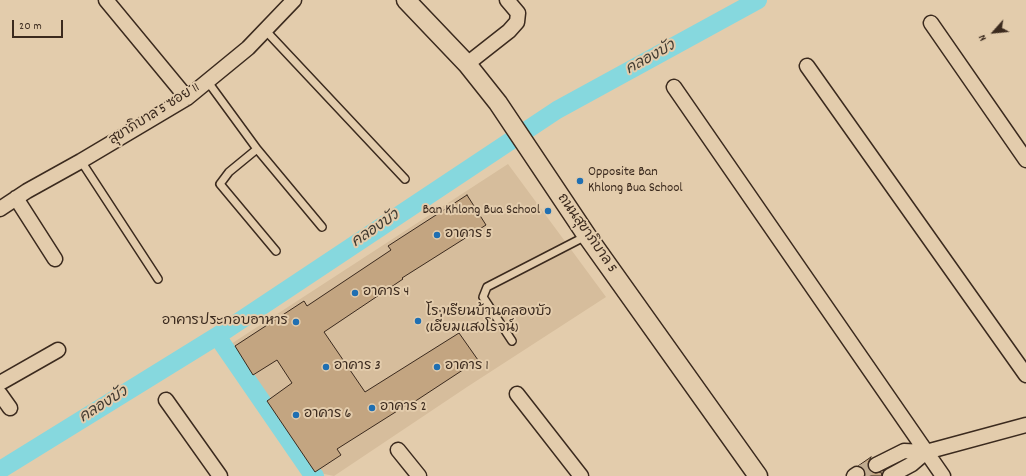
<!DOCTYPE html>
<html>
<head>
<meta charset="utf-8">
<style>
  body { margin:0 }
  #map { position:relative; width:1026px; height:476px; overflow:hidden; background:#e3ccac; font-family:Dekko,sans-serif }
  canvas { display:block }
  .north { position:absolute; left:974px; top:12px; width:40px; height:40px; -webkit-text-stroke:3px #e3ccac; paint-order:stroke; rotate:243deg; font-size:11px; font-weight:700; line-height:16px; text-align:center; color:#3b2a1e }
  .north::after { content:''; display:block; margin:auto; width:14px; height:18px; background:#3b2a1e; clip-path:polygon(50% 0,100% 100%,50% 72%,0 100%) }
  .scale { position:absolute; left:12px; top:20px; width:51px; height:18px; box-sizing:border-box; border:2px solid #3b2a1e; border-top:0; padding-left:5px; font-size:12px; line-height:14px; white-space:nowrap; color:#3b2a1e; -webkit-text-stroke:3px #e3ccac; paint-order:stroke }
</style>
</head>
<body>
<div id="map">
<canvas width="1026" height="476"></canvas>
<div class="north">N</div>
<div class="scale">20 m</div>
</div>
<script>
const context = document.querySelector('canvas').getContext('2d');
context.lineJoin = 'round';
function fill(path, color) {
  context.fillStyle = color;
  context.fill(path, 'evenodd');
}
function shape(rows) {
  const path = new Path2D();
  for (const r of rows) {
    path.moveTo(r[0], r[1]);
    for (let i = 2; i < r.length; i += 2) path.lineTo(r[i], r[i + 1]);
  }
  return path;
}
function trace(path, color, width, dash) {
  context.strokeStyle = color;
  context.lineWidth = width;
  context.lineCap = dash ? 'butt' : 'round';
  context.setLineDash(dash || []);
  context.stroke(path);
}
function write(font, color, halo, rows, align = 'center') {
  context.font = font + ' Dekko,"Playpen Sans Thai",sans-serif';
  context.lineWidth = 4;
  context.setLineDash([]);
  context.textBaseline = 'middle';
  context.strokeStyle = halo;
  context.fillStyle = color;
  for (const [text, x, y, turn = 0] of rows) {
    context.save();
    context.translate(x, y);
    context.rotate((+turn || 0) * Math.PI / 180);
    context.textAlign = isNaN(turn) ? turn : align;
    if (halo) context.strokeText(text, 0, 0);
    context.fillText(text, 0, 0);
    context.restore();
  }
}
fill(shape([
  [508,164,606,297,467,387,334,476,315,472,267,401,231,344]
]), '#d6bd9c');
trace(shape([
  [217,336,312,474,315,476],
  [0,470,217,336,557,110,758,0]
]), '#86d8de', 18);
const building = shape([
  [467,195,486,225,402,278,403,279,324,332,365,392,459,333,478,360,414,402,413,401,337,449,341,455,315,472,267,401,292,383,277,360,253,375,235,346,304,301,307,306,391,250,388,246,467,195],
  [871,457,868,464,869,469,875,473,881,472,882,476,865,476,864,469,858,466,871,457]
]);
fill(building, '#c3a581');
trace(building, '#3b2a1e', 1);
trace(shape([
  [857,474,876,465]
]), '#c1ac90', 14, [14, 7]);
const service = shape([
  [266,31,405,179],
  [208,82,257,149,322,227],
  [257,149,229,172,220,184,276,251],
  [81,161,158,279],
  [512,341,483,297,487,287,586,236]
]);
const minor = shape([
  [106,0,187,98],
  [931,23,1026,160],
  [467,64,509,31,517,22,518,13,507,0],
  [807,66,1026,375],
  [674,87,943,476],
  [16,198,55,259],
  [0,209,27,191,81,161,187,98,248,48,294,0],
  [0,383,58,350],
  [0,394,10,408],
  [517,394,581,476],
  [166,400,220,476],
  [398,450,419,476],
  [876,465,904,451,926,452,1026,425],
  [854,476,857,474],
  [890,476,912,464,926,452]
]);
const tertiary = shape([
  [406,0,467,64,498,103,587,236,758,476]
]);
trace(service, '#3b2a1e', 10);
trace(minor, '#3b2a1e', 17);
trace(tertiary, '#3b2a1e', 21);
trace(service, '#e3ccac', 7);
trace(minor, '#e3ccac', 14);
trace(tertiary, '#e3ccac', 18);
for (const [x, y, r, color] of [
  [580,181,4,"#1f6fb2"],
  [548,211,4,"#1f6fb2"],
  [437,235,4,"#1f6fb2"],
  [355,293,4,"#1f6fb2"],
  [418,321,4,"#1f6fb2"],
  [296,322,4,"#1f6fb2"],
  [326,367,4,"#1f6fb2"],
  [437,367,4,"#1f6fb2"],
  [372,408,4,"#1f6fb2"],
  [296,415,4,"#1f6fb2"]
]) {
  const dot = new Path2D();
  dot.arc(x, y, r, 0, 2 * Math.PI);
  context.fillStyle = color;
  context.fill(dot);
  trace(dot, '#e3ccac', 1.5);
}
write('14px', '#3b2a1e', '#e3ccac', [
  ["สุขาภิบาล 5 ซอย 11",155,115,-32],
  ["ถนนสุขาภิบาล 5",586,234,55]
]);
write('14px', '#3b2a1e', '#e3ccac', [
  ["Opposite Ban",588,173],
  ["Khlong Bua School",588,189],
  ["Ban Khlong Bua School",540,211,"right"],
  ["อาคาร 5",445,235],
  ["อาคาร 4",363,293],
  ["โรงเรียนบ้านคลองบัว",426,313],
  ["(เอี่ยมแสงโรจน์)",426,329],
  ["อาคารประกอบอาหาร",288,322,"right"],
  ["อาคาร 3",334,367],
  ["อาคาร 1",445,367],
  ["อาคาร 2",380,408],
  ["อาคาร 6",304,415]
], 'left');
write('italic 15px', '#423b31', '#e3ccac', [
  ["คลองบัว",651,59,-29],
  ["คลองบัว",376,230,-34],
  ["คลองบัว",104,406,-32]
]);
</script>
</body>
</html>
